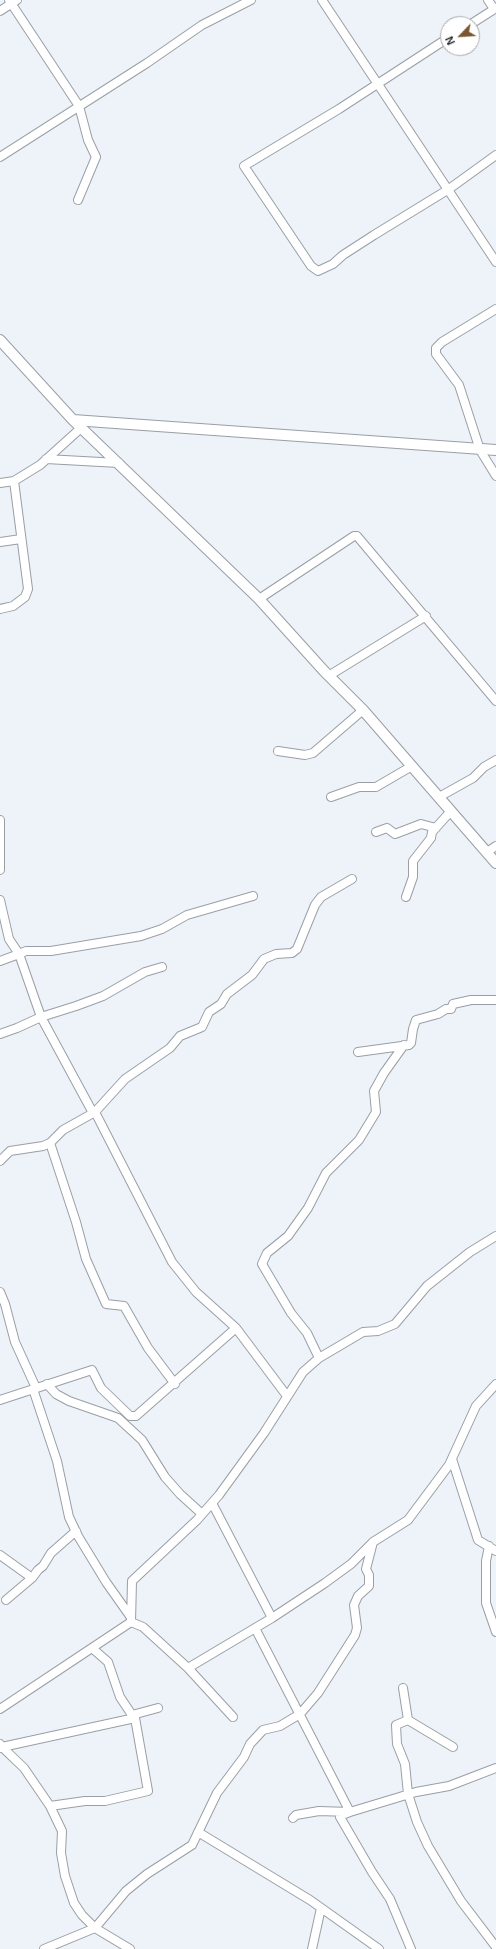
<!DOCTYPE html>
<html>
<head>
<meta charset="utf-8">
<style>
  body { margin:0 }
  #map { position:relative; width:496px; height:1949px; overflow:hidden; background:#edf3f8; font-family:Arial,sans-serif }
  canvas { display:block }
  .north { position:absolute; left:440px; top:16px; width:40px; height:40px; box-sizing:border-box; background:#fff; border:1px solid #a8a9aa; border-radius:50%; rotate:245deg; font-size:11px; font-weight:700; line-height:16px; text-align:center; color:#26282a }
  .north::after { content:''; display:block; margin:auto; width:14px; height:18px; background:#79562e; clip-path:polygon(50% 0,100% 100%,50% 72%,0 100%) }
</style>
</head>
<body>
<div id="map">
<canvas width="496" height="1949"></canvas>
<div class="north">N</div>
</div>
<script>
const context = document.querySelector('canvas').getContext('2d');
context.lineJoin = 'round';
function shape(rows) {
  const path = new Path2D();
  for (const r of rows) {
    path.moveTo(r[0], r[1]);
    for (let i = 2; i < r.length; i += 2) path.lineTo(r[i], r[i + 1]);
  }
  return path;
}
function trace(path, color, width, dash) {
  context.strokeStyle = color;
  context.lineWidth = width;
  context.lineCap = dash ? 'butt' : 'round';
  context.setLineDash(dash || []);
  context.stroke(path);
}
const minor = shape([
  [9,0,79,106,88,140,96,157,78,200],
  [322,0,496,262],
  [488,0,494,9],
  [0,11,17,0],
  [471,24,496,8],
  [448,38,339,109,244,166,311,266,318,271,333,264,343,255,374,235,449,189,496,155],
  [0,157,147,63,202,25,251,0],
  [496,309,442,342,436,348,436,354,459,385,480,450,496,476],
  [46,459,119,463],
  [0,483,14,481,40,465,81,428],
  [0,542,21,539],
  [259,599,354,536,357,536,496,701],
  [0,609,13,606,25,597,28,589,14,481],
  [330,675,426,616],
  [278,751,305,755,313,753,363,710],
  [331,797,359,787,376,787,412,766],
  [439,797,473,778,484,767,496,760],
  [0,820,0,870],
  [376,832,387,828,395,834,421,824,436,828],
  [487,852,496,846],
  [406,897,413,877,413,861,431,838,432,832,451,811],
  [0,900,9,939,19,954,26,951,51,951,141,936,162,929,187,915,253,896],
  [0,961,19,954,41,1017,93,1113],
  [0,1034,17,1028,41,1017,76,1006,103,996,145,972,162,967],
  [358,1052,409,1045,411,1043,413,1029,416,1020,438,1014,446,1009,451,1009,453,1004,471,1000,496,1000],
  [95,1112,172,1262,196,1292,236,1328,287,1396],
  [50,1143,76,1222,86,1259,106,1304,124,1306,148,1348,175,1384],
  [0,1161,10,1151,43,1146,50,1143,63,1130,95,1112,125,1079,170,1048,180,1036,202,1027,209,1012,221,1004,227,994,252,975,264,959,276,954,292,953,297,949,315,905,321,897,352,879],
  [0,1292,5,1304,15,1342,36,1388],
  [319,1358,307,1333,291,1313,262,1264,267,1253,288,1236,308,1208,326,1173,359,1140,376,1112,374,1091,384,1073,404,1045],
  [47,1384,56,1394,69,1401,118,1418,142,1440,165,1477,180,1494,202,1514],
  [33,1389,57,1461,69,1517,78,1536,106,1582,130,1616],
  [0,1400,92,1370,101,1388,130,1416,136,1416,236,1328],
  [452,1459,478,1540,496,1551],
  [212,1503,272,1618],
  [489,1546,486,1561,486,1603,496,1632],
  [0,1555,32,1578,6,1600],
  [32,1578,38,1570,43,1566,51,1553,76,1531],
  [131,1622,132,1581,197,1520,219,1495,264,1433,303,1372,319,1358,363,1332,378,1331,395,1324,427,1286,470,1252,496,1236],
  [131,1622,143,1627,154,1637,188,1668,233,1717],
  [255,1628,350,1812,416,1792,449,1786,496,1768],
  [92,1648,108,1662,120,1697,132,1715,158,1708],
  [188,1668,272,1618,325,1583,351,1564,373,1542,408,1520,449,1465,476,1406,496,1384],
  [403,1688,408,1720],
  [0,1709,131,1622],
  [0,1744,2,1747,135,1718,148,1791,105,1801,85,1801,50,1806],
  [453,1747,408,1720,396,1725,397,1744,405,1764,408,1794,417,1822,428,1846,461,1901,496,1947],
  [0,1748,2,1747,24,1768,50,1806,62,1831,61,1853,65,1876,74,1903,82,1915,95,1928,130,1949],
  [293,1818,296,1815,319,1811,350,1812,342,1815,340,1817,372,1872,390,1899,411,1949],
  [198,1832,310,1900,379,1949],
  [44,1949,95,1928,126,1891,147,1874,192,1845,217,1793,244,1757,250,1744,263,1730,280,1726,300,1714,318,1693,355,1635,357,1628,354,1605,358,1596,369,1586,369,1575,366,1569,373,1542],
  [312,1949,321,1908]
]);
const tertiary = shape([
  [0,340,73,420,259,599,324,671,363,710,496,863],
  [73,420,496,450]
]);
trace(minor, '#9a9fa5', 10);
trace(tertiary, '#9a9fa5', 12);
trace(minor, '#fff', 8);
trace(tertiary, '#fff', 10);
</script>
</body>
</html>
